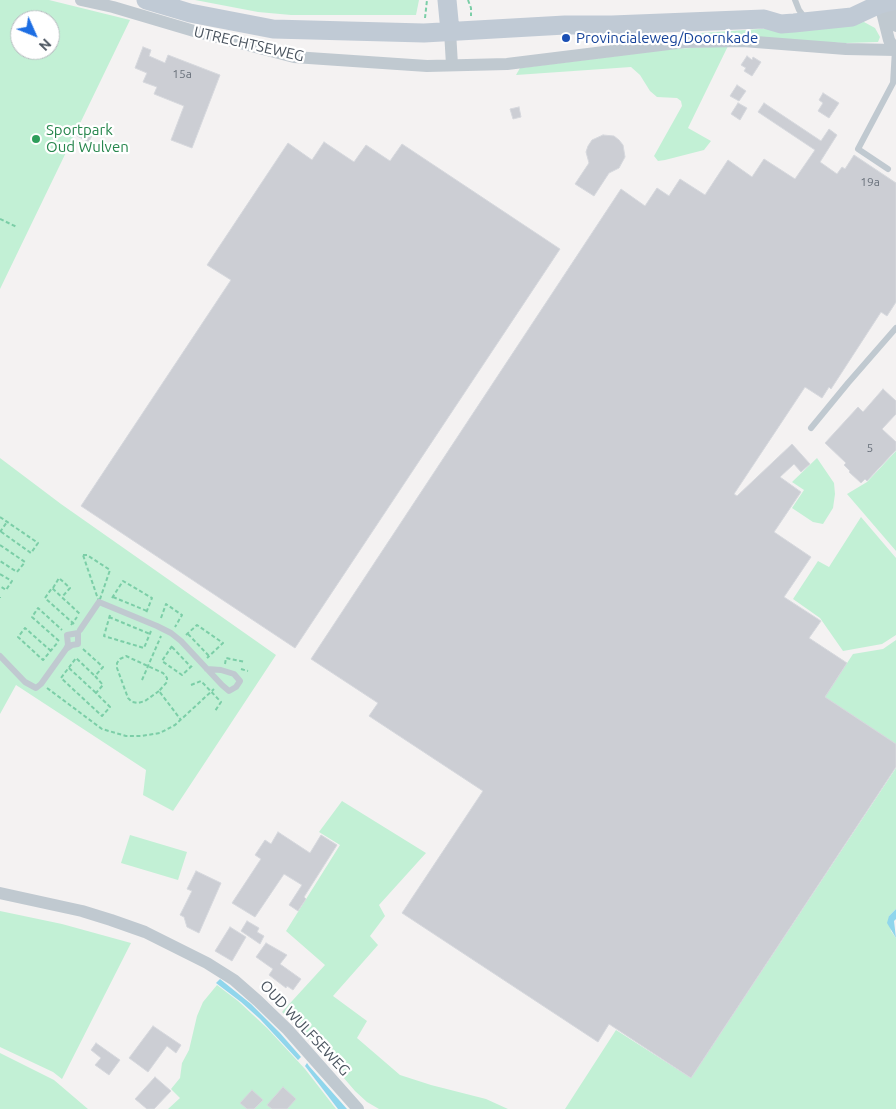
<!DOCTYPE html>
<html>
<head>
<meta charset="utf-8">
<style>
  body { margin:0 }
  #map { position:relative; width:896px; height:1109px; overflow:hidden; background:#f4f2f2; font-family:Ubuntu,sans-serif }
  canvas { display:block }
  .north { position:absolute; left:10px; top:10px; width:50px; height:50px; box-sizing:border-box; background:#fff; border:1px solid #b7bbbf; border-radius:50%; rotate:134deg; font-size:14px; font-weight:700; line-height:20px; text-align:center; color:#4a545f }
  .north::after { content:''; display:block; margin:auto; width:18px; height:22px; background:#1d6ee3; clip-path:polygon(50% 0,100% 100%,50% 72%,0 100%) }
</style>
</head>
<body>
<div id="map">
<canvas width="896" height="1109"></canvas>
<div class="north">N</div>
</div>
<script>
const context = document.querySelector('canvas').getContext('2d');
context.lineJoin = 'round';
function fill(path, color) {
  context.fillStyle = color;
  context.fill(path, 'evenodd');
}
function shape(rows) {
  const path = new Path2D();
  for (const r of rows) {
    path.moveTo(r[0], r[1]);
    for (let i = 2; i < r.length; i += 2) path.lineTo(r[i], r[i + 1]);
  }
  return path;
}
function trace(path, color, width, dash) {
  context.strokeStyle = color;
  context.lineWidth = width;
  context.lineCap = dash ? 'butt' : 'round';
  context.setLineDash(dash || []);
  context.stroke(path);
}
function write(font, color, halo, rows, align = 'center') {
  context.font = font + ' Ubuntu,sans-serif';
  context.lineWidth = 4.5;
  context.setLineDash([]);
  context.textBaseline = 'middle';
  context.strokeStyle = halo;
  context.fillStyle = color;
  for (const [text, x, y, turn = 0] of rows) {
    context.save();
    context.translate(x, y);
    context.rotate((+turn || 0) * Math.PI / 180);
    context.textAlign = isNaN(turn) ? turn : align;
    if (halo) context.strokeText(text, 0, 0);
    context.fillText(text, 0, 0);
    context.restore();
  }
}
fill(shape([
  [0,0,49,0,130,20,0,289],
  [20,20,50,20,50,50,20,50],
  [195,0,419,0,416,15,291,15,258,12],
  [864,22,875,28,880,37,878,42,846,43,674,39,671,35],
  [728,46,688,128,711,141,704,150,665,160,658,161,654,156,682,106,681,101,677,98,657,97,650,91,640,75,631,67,516,75,520,68,672,49],
  [896,451,896,551,847,494,867,482],
  [0,458,61,504,276,655,173,811,143,795,146,770,16,685,0,714],
  [817,458,834,483,835,494,833,508,823,524,813,522,792,508,804,490,792,482],
  [861,517,896,558,896,635,882,644,843,651,820,618,793,599,818,561,829,567],
  [896,640,896,746,824,698,853,654,883,649],
  [896,768,896,909,889,916,891,931,896,938,896,1109,565,1109,616,1030,691,1078],
  [342,801,426,853,379,905,385,916,370,936,378,945,333,996,367,1021,357,1038,400,1075,431,1085,486,1099,508,1109,379,1109,367,1102,355,1091,313,1042,282,1012,325,965,286,931,340,845,319,832],
  [130,835,187,852,178,880,121,863],
  [0,911,62,924,131,943,62,1079,53,1072,0,1047],
  [217,985,238,1001,267,1028,305,1069,336,1109,168,1109,180,1098,171,1089,180,1078,182,1063,189,1050,197,1016,203,1002],
  [0,1053,54,1080,88,1109,0,1109]
]), '#c2f0d5');
fill(shape([
  [896,909,896,919,894,921,896,938,887,923,889,916],
  [220,979,251,1004,280,1033,301,1057,298,1060,260,1019,241,1002,216,983],
  [307,1063,309,1066,347,1109,338,1109,305,1066]
]), '#90d6ec');
const building = shape([
  [143,47,151,50,149,56,165,63,168,55,220,75,192,148,171,140,184,106,154,94,157,87,143,82,147,73,135,68,143,47],
  [747,56,752,60,753,57,761,62,752,76,744,71,746,68,741,65,747,56],
  [737,85,746,91,739,101,730,96,737,85],
  [823,93,839,103,829,118,818,111,823,103,819,100,823,93],
  [738,103,747,108,740,120,731,114,738,103],
  [764,103,821,141,829,129,837,135,820,162,837,174,842,167,845,169,854,155,896,183,896,302,887,316,881,312,831,389,829,387,822,398,805,387,734,494,737,496,792,444,810,464,801,472,794,464,780,477,801,492,774,532,811,557,784,597,821,621,809,638,847,663,825,697,896,744,896,767,691,1078,609,1024,598,1042,402,913,483,791,369,716,378,703,311,659,621,189,645,206,657,188,669,196,680,179,705,195,728,160,752,177,764,159,795,179,815,150,758,112,764,103],
  [519,107,521,117,513,119,510,109,519,107],
  [83,125,94,131,89,142,77,136,83,125],
  [603,135,614,136,619,140,623,145,625,157,619,168,609,173,594,196,575,184,589,163,586,152,588,146,592,140,603,135],
  [324,142,354,162,366,145,390,161,402,144,560,249,295,648,81,506,231,280,207,265,288,143,312,160,324,142],
  [883,389,896,401,896,414,882,429,896,442,896,450,867,481,865,479,861,483,849,472,850,471,844,465,846,463,825,443,858,407,863,412,883,389],
  [278,832,310,853,321,835,337,845,304,897,306,899,298,911,289,905,302,885,284,874,255,917,232,903,261,859,255,855,265,840,271,844,278,832],
  [196,871,221,883,199,933,187,927,184,917,180,915,192,891,187,889,196,871],
  [247,921,259,928,257,932,264,936,260,944,241,931,247,921],
  [230,927,246,937,232,961,215,951,230,927],
  [266,943,287,955,280,964,301,979,293,990,287,986,286,988,269,975,273,969,256,957,266,943],
  [153,1026,181,1045,176,1053,167,1046,148,1072,129,1058,153,1026],
  [96,1043,120,1060,109,1075,95,1065,101,1058,91,1050,96,1043],
  [155,1077,171,1091,154,1109,147,1109,135,1099,155,1077],
  [283,1087,296,1099,287,1109,272,1109,267,1105,283,1087],
  [252,1090,263,1100,254,1109,247,1109,240,1103,252,1090]
]);
fill(building, '#ccced4');
trace(building, '#d6d8dd', 1);
trace(shape([
  [468,0,471,8,471,16],
  [425,18,427,0],
  [0,219,17,227],
  [0,517,38,543,31,553,0,531],
  [0,532,7,522],
  [0,545,25,562,17,572,0,561],
  [83,555,87,555,110,570,99,602,83,555],
  [0,574,12,581,6,590,0,586],
  [53,588,59,578,70,588,62,597],
  [0,597,0,598],
  [113,597,147,611],
  [112,598,123,581,152,598,146,613],
  [110,615,104,636,144,648,151,631],
  [109,617,150,634],
  [161,618,166,604,182,615,175,627],
  [74,624,45,598,52,588,80,614],
  [71,625,77,617],
  [188,634,209,656],
  [186,635,197,625,223,643,207,658],
  [59,641,32,617,38,608,62,630],
  [172,646,162,661,182,675,193,665],
  [172,647,191,667],
  [83,649,103,667,95,676,103,685,96,693,110,707,102,716,61,678,76,658,95,676],
  [51,651,25,628,18,637,43,660,58,642],
  [225,664,226,658,245,662],
  [69,668,96,693],
  [241,669,248,671],
  [142,680,161,636],
  [191,685,201,681,221,702,215,711],
  [47,688,102,729,126,736,141,736,160,733,175,725,214,689],
  [159,691,145,701,138,703,132,702,128,698,117,668,117,663,120,659,126,656,163,673,167,678,167,682,159,691,181,720]
]), '#7bcea7', 2, [4, 2.5]);
trace(shape([
  [795,0,799,10,805,18],
  [888,169,858,149,893,83,895,50],
  [811,428,848,383,896,328],
  [80,630,99,602,157,626,171,633,181,641,222,685,229,691,236,687,240,681,234,674,221,670,207,669],
  [0,656,25,682,36,688,41,684,66,649,68,645,67,635,78,633,78,644,72,645,66,649]
]), '#c0c9d0', 6);
trace(shape([
  [81,0,113,7,194,31,294,57,427,66,507,64,685,42,743,41,846,49,896,50],
  [892,1,896,26],
  [880,4,889,40,895,50],
  [450,31,452,65],
  [0,893,82,911,111,920,145,932,207,963,234,980,258,1001,288,1030,358,1109]
]), '#c0c9d0', 12);
trace(shape([
  [146,0,190,13,273,29,424,33,565,25,612,25,764,19,781,24,794,23,852,17,880,4,896,0],
  [447,0,450,31]
]), '#c0cad5', 19);
for (const [x, y, r, color] of [
  [566,38,5,"#1a4fb4"],
  [36,139,5,"#2e9e5b"]
]) {
  const dot = new Path2D();
  dot.arc(x, y, r, 0, 2 * Math.PI);
  context.fillStyle = color;
  context.fill(dot);
  trace(dot, '#fff', 2);
}
write('12px', '#6a727c', null, [
  ["15a",182,74],
  ["19a",870,182],
  ["5",870,448]
]);
write('15px', '#164399', '#fff', [
  ["Provincialeweg/Doornkade",576,38]
], 'left');
write('15px', '#4a545f', '#fff', [
  ["UTRECHTSEWEG",249,44,13],
  ["OUD WULFSEWEG",305,1028,47]
]);
write('15px', '#27864d', '#fff', [
  ["Sportpark",46,130],
  ["Oud Wulven",46,147]
], 'left');
</script>
</body>
</html>
